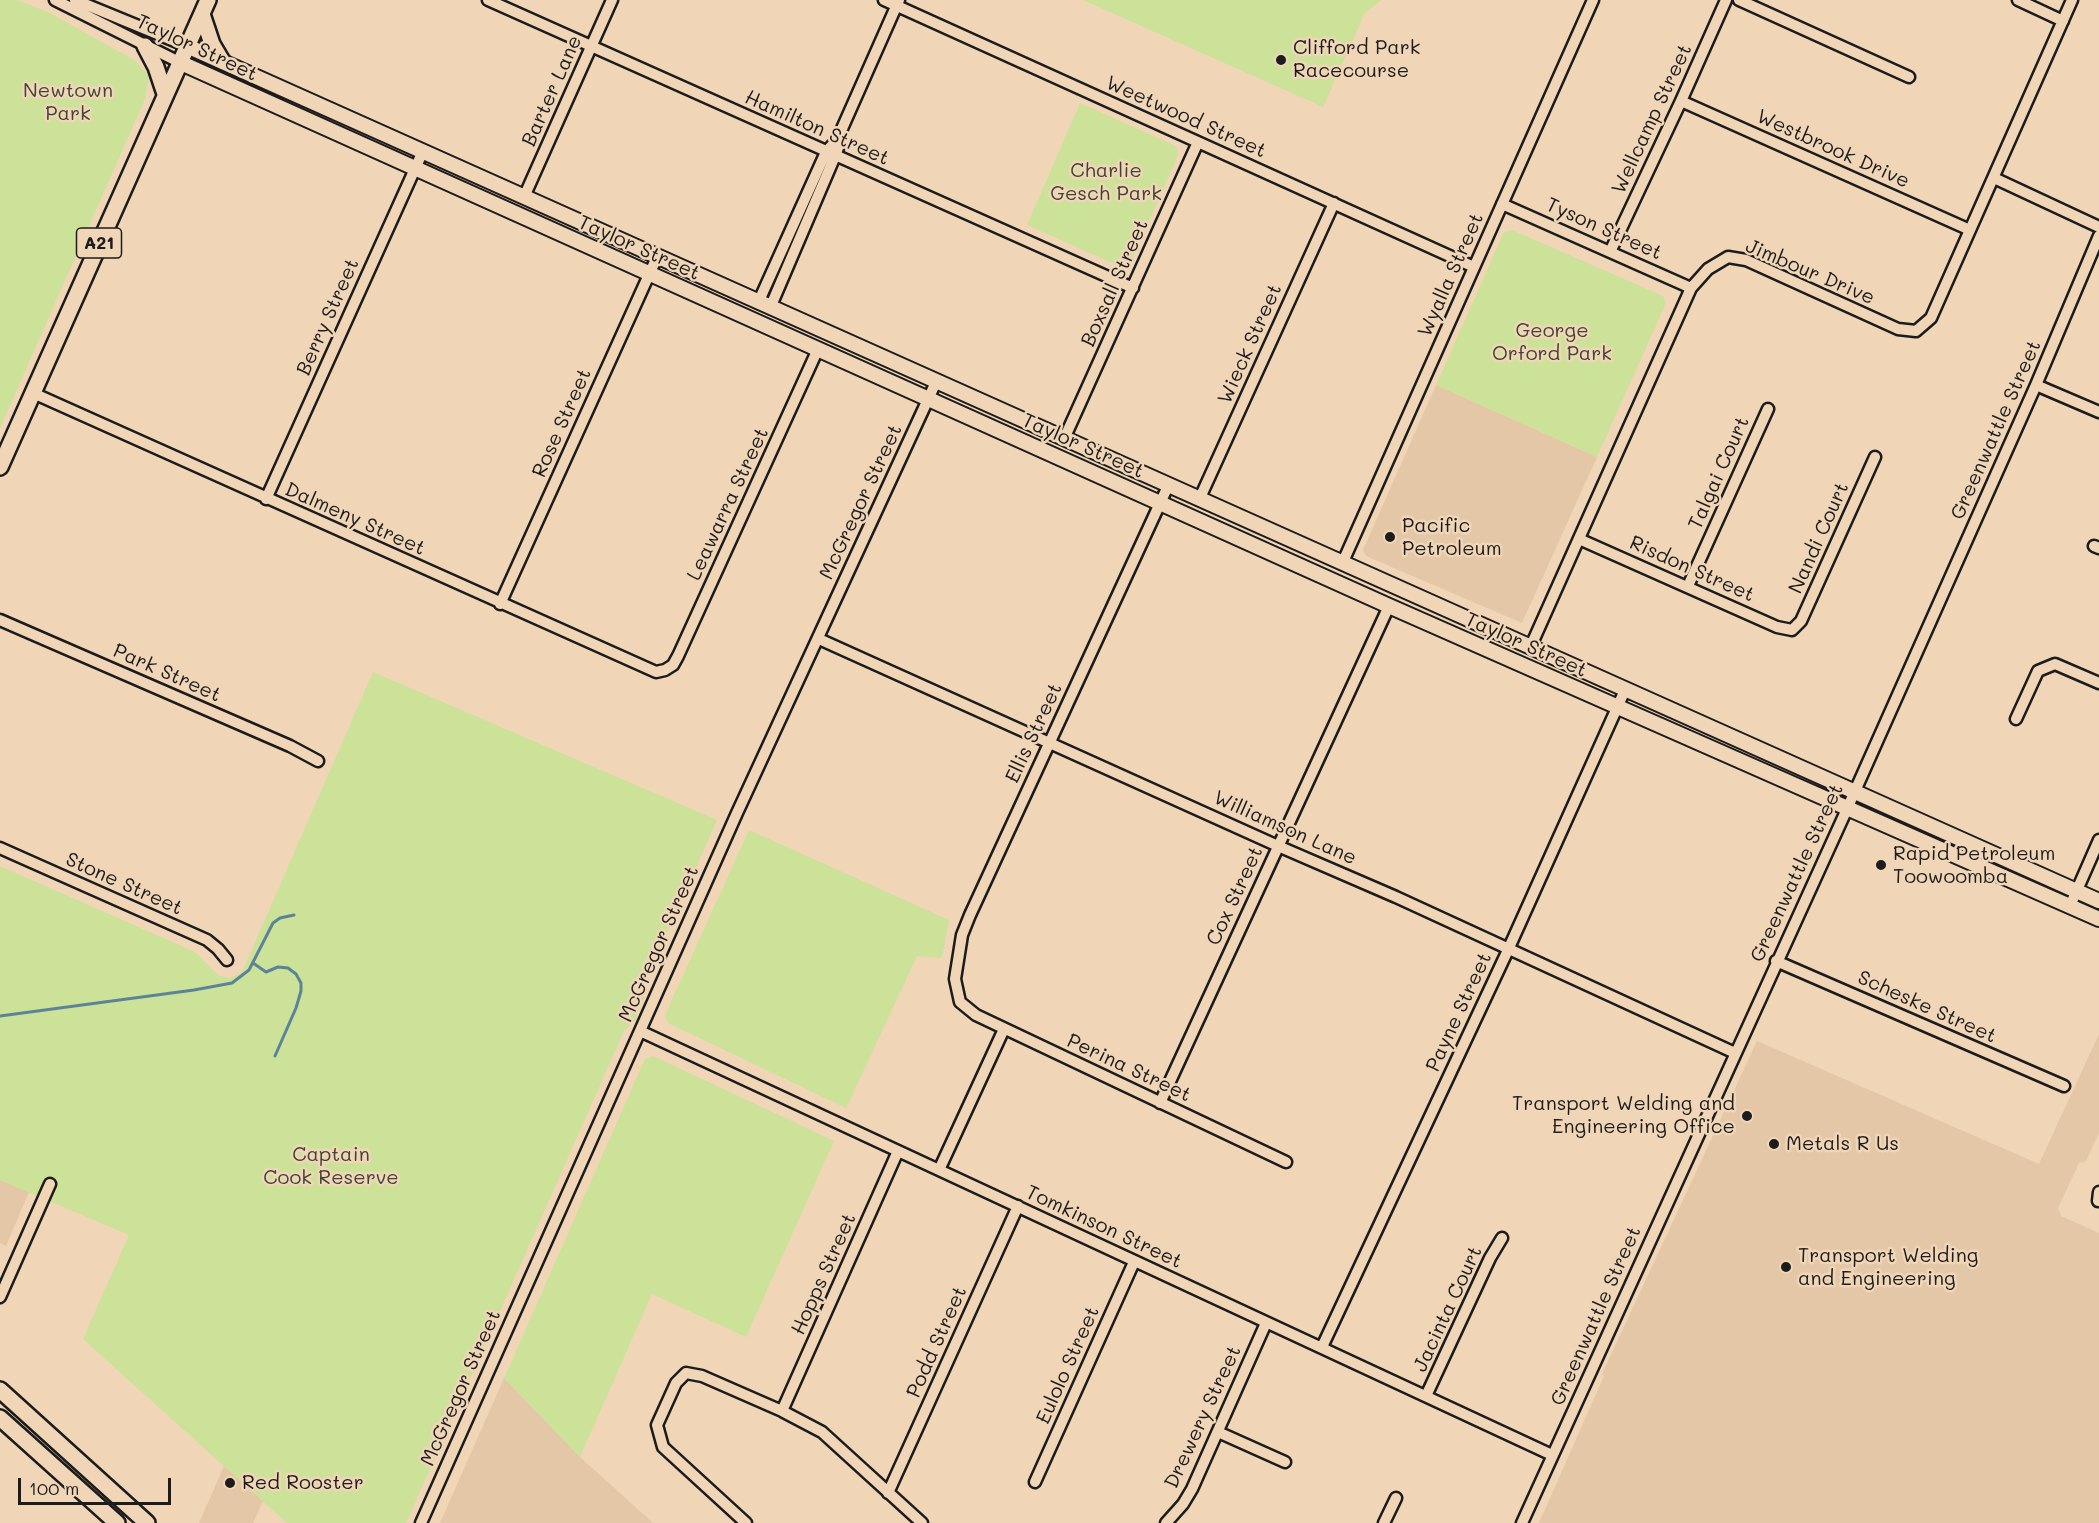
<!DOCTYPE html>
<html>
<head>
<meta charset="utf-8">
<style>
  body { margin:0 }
  #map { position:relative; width:2099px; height:1523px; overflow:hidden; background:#f0d5b7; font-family:Mali,sans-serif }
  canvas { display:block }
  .scale { position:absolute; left:18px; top:1478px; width:153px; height:27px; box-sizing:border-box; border:3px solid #1c1c1c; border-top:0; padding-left:8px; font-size:18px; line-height:21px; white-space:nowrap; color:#1c1c1c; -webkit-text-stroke:4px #f0d5b7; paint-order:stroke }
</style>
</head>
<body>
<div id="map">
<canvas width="2099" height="1523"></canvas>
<div class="scale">100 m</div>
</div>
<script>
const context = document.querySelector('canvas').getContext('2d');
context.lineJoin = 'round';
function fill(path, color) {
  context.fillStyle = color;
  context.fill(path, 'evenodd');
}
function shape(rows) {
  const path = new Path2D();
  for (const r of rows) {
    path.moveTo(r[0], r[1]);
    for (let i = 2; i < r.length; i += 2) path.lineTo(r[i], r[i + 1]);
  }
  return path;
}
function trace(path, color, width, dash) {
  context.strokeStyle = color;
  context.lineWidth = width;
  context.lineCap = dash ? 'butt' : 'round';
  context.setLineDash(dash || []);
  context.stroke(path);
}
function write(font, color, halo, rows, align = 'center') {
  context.font = font + ' Mali,sans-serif';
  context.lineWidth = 5;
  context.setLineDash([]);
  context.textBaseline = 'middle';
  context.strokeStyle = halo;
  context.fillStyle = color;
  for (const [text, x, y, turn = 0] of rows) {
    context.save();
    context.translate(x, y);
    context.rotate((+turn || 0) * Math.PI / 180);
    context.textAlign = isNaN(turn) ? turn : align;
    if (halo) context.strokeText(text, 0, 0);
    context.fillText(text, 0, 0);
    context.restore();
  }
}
fill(shape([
  [1436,385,1597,457,1522,623,1366,556,1363,550],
  [2099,1034,2099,1133,2086,1161,2079,1163,2058,1208,2061,1216,2099,1233,2099,1523,1539,1523,1604,1376,1602,1374,1757,1041,2039,1164],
  [0,1180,29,1192,6,1246,0,1243],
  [504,1378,580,1457,653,1523,440,1523],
  [224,1466,263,1501,253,1523,199,1523]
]), '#e3c7a6');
fill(shape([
  [0,0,17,0,48,12,136,61,149,76,145,99,0,428],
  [1083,0,1381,0,1365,13,1323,107],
  [1080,103,1176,146,1178,155,1130,265,1121,267,1027,225],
  [1512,230,1663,296,1666,303,1597,457,1436,385,1504,232],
  [373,672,717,820,646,981,647,986,643,1001,640,1004,636,1003,632,1011,637,1015,636,1020,624,1031,406,1523,287,1523,83,1339,129,1235,0,1180,0,866,195,952,218,975,229,978,239,974,243,970],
  [749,830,949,920,942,958,917,956,846,1108,668,1023,665,1015],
  [653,1056,834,1141,746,1337,652,1294,580,1457,504,1378,645,1059]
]), '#cce298');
trace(shape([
  [253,963,266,972,278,967,288,968,296,974,301,983,301,991,296,1008,275,1056],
  [0,1016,194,990,232,983,249,970,273,923,280,918,294,915]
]), '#5d8398', 3);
const minor = shape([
  [55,0,179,62],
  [75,0,187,46],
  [488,0,1133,288],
  [884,0,1474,267],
  [1739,0,1909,77],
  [2018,0,2063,21],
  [1681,101,1970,230],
  [1994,178,2099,227],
  [524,197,612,0],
  [1502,204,1691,288],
  [1610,252,1681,101,1726,0],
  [758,303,826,152,837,140,899,0],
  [770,308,835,156,838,148,837,140],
  [2036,385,2099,412],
  [33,393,656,672,665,670,673,665,678,656,818,349],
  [1064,439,1198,142],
  [1168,486,970,915,962,935,955,979,960,1002,976,1015,1286,1162],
  [266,499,423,151],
  [1199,500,1334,203],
  [1579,539,1777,627,1792,630,1801,621,1875,457],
  [2094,546,2099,548],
  [1342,564,1593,0],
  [1688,586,1768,409],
  [500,604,657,257],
  [0,620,290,746,318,761],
  [819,639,1278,846,1396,897,1735,1053],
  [1530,648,1691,288,1708,269,1728,257,1746,260,1898,329,1916,331,1931,318,2072,0],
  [2016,719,2038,671,2055,664,2099,683],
  [0,848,207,940,218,949,227,960],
  [2070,906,2099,840],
  [1776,961,2064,1086],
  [640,1031,1552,1455],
  [1160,1103,1389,606],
  [939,1170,1004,1029],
  [2098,1201,2099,1192],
  [0,1297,50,1184],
  [1322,1347,1508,950,1625,690],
  [1426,1396,1490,1258,1502,1238],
  [782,1411,898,1151],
  [1218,1432,1285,1462],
  [1035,1482,1134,1262],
  [888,1493,1018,1206],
  [421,1523,737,813,936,382],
  [746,1523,663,1447,657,1425,676,1383,686,1373,702,1376,782,1411,822,1432,922,1523],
  [1166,1523,1183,1504,1192,1489,1266,1323],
  [1384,1523,1396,1498],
  [1522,1523,1847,809,2036,385,2099,236]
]);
const major = shape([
  [187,46,2099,901],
  [179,62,1389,606,2099,919]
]);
const highway = shape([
  [202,14,212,44,222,61],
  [145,46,156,67,165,94],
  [0,467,208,0],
  [0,1390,147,1523],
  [0,1418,117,1523]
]);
trace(minor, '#1c1c1c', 15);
trace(major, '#1c1c1c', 18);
trace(highway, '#1c1c1c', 20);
trace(minor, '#f0d5b7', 10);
trace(major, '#f0d5b7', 14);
trace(highway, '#f0d5b7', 15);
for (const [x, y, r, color] of [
  [1281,60,6,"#1c1c1c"],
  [1390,537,6,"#1c1c1c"],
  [1881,865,6,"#1c1c1c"],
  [1747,1116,6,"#1c1c1c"],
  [1774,1144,6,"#1c1c1c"],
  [1786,1267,6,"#1c1c1c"],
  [230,1483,6,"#1c1c1c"]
]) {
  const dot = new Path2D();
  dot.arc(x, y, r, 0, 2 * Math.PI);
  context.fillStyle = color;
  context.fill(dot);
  trace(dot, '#f0d5b7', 2);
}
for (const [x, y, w] of [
  [99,243,45]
]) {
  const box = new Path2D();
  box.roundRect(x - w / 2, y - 15, w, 30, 4.5);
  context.fillStyle = '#f0d5b7';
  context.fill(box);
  trace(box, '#1c1c1c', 1.5);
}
write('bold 18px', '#1c1c1c', null, [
  ["A21",99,243]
]);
write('20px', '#1c1c1c', '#f0d5b7', [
  ["Taylor Street",197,48,25],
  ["Barter Lane",552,91,-66],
  ["Weetwood Street",1186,117,24],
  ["Wellcamp Street",1652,119,-65],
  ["Hamilton Street",817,128,24],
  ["Westbrook Drive",1833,149,24],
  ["Tyson Street",1604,229,24],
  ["Taylor Street",639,248,24],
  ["Jimbour Drive",1810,272,23],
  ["Wyalla Street",1451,275,-66],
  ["Boxsall Street",1115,283,-66],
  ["Berry Street",328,317,-66],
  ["Wieck Street",1250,344,-66],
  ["Rose Street",562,423,-66],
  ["Greenwattle Street",1996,430,-66],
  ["Taylor Street",1083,446,24],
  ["Talgai Court",1719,473,-66],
  ["McGregor Street",861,502,-65],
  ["Leawarra Street",728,504,-65],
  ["Dalmeny Street",355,519,24],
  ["Nandi Court",1819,538,-66],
  ["Risdon Street",1692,569,24],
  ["Taylor Street",1526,645,24],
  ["Park Street",167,673,24],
  ["Ellis Street",1034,733,-65],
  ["Williamson Lane",1285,828,24],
  ["Greenwattle Street",1797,873,-65],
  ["Stone Street",124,884,24],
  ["Cox Street",1235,896,-65],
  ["McGregor Street",659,944,-66],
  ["Scheske Street",1927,1007,24],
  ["Payne Street",1459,1012,-65],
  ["Perina Street",1129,1068,25],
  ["Tomkinson Street",1104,1227,25],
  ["Hopps Street",824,1274,-66],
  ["Jacinta Court",1448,1309,-65],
  ["Greenwattle Street",1596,1316,-66],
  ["Podd Street",937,1342,-66],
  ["Eulolo Street",1068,1365,-66],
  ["McGregor Street",461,1388,-66],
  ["Drewery Street",1203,1417,-65]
]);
write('20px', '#1c1c1c', '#f0d5b7', [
  ["Clifford Park",1293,48],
  ["Racecourse",1293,71],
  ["Pacific",1402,526],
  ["Petroleum",1402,549],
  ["Rapid Petroleum",1893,854],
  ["Toowoomba",1893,877],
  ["Transport Welding and",1735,1104,"right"],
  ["Engineering Office",1735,1127,"right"],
  ["Metals R Us",1786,1144],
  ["Transport Welding",1798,1256],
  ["and Engineering",1798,1279],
  ["Red Rooster",242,1483]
], 'left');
write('20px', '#3f4435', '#f0d5b7', [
  ["Newtown",68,91],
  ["Park",68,114],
  ["Charlie",1106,171],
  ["Gesch Park",1106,194],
  ["George",1552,331],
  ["Orford Park",1552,354],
  ["Captain",331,1155],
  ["Cook Reserve",331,1178]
]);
</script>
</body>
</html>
